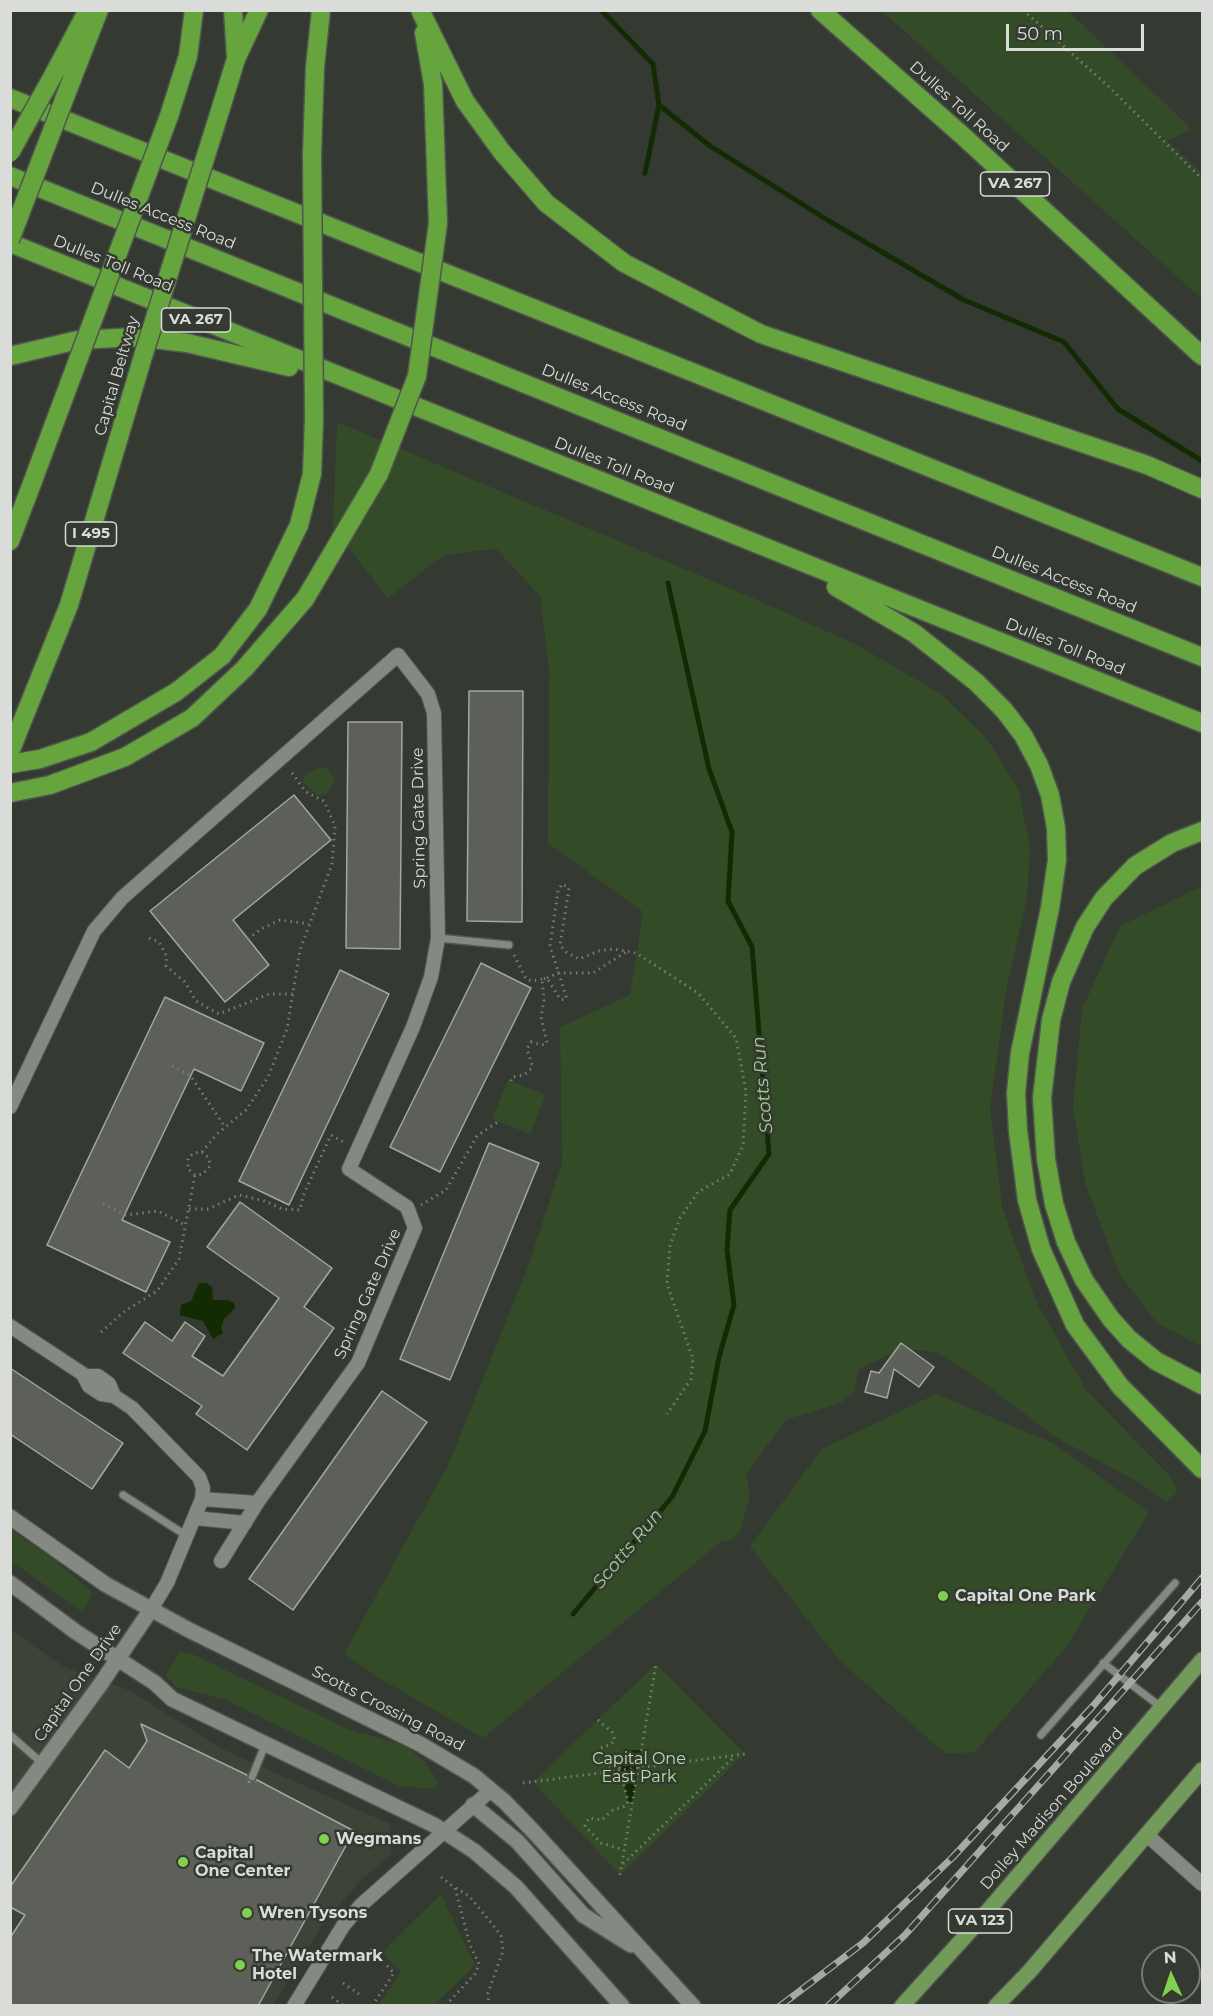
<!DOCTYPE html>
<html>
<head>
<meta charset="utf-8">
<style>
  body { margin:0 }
  #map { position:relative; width:1213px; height:2016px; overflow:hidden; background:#343932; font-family:Montserrat,sans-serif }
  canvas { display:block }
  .frame { position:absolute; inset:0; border:12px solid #d9dcd8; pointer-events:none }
  .north { position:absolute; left:1141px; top:1944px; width:60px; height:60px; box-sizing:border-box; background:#343932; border:2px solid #767a74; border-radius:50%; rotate:357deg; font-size:16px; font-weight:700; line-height:24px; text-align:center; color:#d9dcd8 }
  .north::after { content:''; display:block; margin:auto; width:21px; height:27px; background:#82d050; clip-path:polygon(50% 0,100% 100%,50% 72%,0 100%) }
  .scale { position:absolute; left:1006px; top:24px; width:138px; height:27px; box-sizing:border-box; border:3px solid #d9dcd8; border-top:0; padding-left:8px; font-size:18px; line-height:21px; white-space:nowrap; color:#d9dcd8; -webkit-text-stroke:4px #343932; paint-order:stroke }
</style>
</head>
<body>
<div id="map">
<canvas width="1213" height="2016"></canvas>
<div class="frame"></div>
<div class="north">N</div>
<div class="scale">50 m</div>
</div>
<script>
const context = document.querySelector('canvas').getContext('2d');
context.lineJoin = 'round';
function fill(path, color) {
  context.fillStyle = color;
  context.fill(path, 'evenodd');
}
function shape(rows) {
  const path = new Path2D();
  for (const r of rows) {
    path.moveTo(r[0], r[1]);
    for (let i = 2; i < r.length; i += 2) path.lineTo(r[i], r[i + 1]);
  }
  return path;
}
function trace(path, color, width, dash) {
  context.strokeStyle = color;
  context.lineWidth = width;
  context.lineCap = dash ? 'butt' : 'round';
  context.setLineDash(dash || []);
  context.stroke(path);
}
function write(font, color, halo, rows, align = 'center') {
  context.font = font + ' Montserrat,sans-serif';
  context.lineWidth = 5;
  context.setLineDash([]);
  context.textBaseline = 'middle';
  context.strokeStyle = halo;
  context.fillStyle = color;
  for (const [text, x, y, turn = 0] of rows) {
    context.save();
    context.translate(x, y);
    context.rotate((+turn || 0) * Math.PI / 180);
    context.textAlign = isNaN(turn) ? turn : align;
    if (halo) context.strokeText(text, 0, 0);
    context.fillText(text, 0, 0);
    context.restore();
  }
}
fill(shape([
  [10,1629,64,1667,131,1691,222,1749,390,1824,391,1854,360,1881,320,1928,273,2005,11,2005]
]), '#3c4438');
fill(shape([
  [882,11,1068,11,1192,129,1168,141,1202,174,1202,299],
  [337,422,753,598,857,645,941,694,987,739,1018,788,1030,847,1027,900,1007,985,990,1109,1002,1207,1036,1301,1086,1390,1171,1477,1177,1492,1167,1502,1141,1484,1054,1436,972,1374,937,1353,903,1348,858,1370,855,1391,842,1402,786,1420,746,1474,750,1495,740,1532,731,1540,722,1541,483,1738,384,1681,344,1654,449,1463,526,1272,562,1163,560,1027,630,995,643,912,548,843,549,671,540,596,496,549,444,555,388,598,333,528],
  [320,767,328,769,335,781,327,794,317,795,302,781,307,773],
  [1202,886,1202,1347,1157,1323,1120,1275,1085,1183,1073,1107,1082,1009,1120,926],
  [508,1080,546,1095,530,1134,492,1119],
  [936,1394,1053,1443,1149,1512,1067,1646,975,1752,946,1754,839,1660,750,1546,822,1449],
  [11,1530,52,1558,93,1593,82,1612,11,1561],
  [180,1651,192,1654,348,1729,406,1746,426,1763,439,1783,433,1789,399,1786,226,1700,176,1687,166,1675],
  [656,1664,745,1754,620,1875,533,1782],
  [441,1894,475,1965,434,2005,378,2005,401,1972,382,1952]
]), '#344b27');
fill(shape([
  [199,1283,206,1283,212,1287,213,1300,228,1300,234,1303,235,1308,224,1319,221,1327,223,1333,213,1339,203,1321,180,1315,181,1305,191,1301],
  [623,1750,641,1750,632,1802,628,1801,621,1770]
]), '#132b02');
trace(shape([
  [601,10,653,64,659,105,645,173],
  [659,105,710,146,829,221,964,300,1064,342,1118,409,1202,461],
  [573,1614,672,1497,705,1431,719,1357,734,1305,727,1250,730,1210,769,1154,752,947,728,901,732,832,709,769,668,583]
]), '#132b02', 5);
const building = shape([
  [469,691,523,691,522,922,467,921,469,691],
  [348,722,402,722,400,949,346,948,348,722],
  [294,795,331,840,233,920,269,965,225,1002,150,911,294,795],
  [481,963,531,988,440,1172,390,1147,481,963],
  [340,970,389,994,289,1205,239,1181,340,970],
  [165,997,264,1043,241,1091,194,1069,122,1220,170,1242,146,1292,47,1245,165,997],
  [489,1143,539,1163,450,1380,400,1359,489,1143],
  [240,1202,332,1268,304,1307,334,1328,247,1450,196,1414,202,1406,123,1353,145,1322,172,1341,185,1322,205,1336,192,1356,223,1376,279,1298,207,1247,240,1202],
  [901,1343,934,1367,919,1387,894,1369,887,1398,865,1392,871,1371,879,1373,901,1343],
  [10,1368,123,1443,92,1489,10,1434,10,1368],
  [382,1391,427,1422,293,1610,249,1579,382,1391],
  [141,1724,247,1775,249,1782,257,1780,354,1831,258,2006,10,2006,10,1938,25,1915,10,1907,10,1887,105,1750,129,1768,147,1741,141,1724]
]);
fill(building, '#5c6059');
trace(building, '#a2a79f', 1.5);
const lane = shape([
  [438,938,509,945],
  [123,1495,187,1536],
  [1103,1663,1161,1707],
  [10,1735,43,1764],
  [1041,1735,1175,1583],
  [252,1777,265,1745]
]);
const street = shape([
  [10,1107,94,931,122,898,398,655,428,694,434,713,438,938,431,977,413,1027,349,1169,407,1207,415,1228,358,1363,257,1503,221,1561],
  [10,1326,83,1374,89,1386,101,1394,114,1396,132,1408,199,1477,203,1488,202,1499,167,1583,152,1608],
  [85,1376,98,1376,109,1384,114,1396],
  [202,1499,257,1503],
  [195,1518,245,1523],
  [1147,1835,1202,1884],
  [294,2006,343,1926,361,1905,491,1790]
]);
const secondary = shape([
  [10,1517,105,1584,187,1629,420,1744,474,1776,505,1802,534,1832,693,2006],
  [10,1583,76,1632,155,1683,172,1699,434,1825,474,1851,516,1887,622,2006],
  [473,1805,517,1841,583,1915,631,1945],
  [10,1808,100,1685,152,1608]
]);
const primary = shape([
  [902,2006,980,1920,1202,1660],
  [996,2006,1029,1972,1202,1770]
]);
const highway = shape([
  [233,10,236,57],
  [820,10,963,136,1202,356],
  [421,12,465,101,502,152,546,203,624,263,761,334,1147,465,1202,489],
  [424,33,433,84,438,223],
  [55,72,88,10],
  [72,79,99,10],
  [10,98,1202,577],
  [219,114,236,59,259,10],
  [169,116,188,56,194,10],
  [312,154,315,67,321,10],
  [10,176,1202,657],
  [10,243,1202,723],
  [10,356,78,340,136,337,187,343,289,367],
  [10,541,28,494],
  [836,587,914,633,976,682,1004,710,1023,735,1039,765,1050,795,1056,828,1057,860,1050,908,1020,1053,1016,1093,1018,1131,1027,1200,1041,1249,1075,1325,1120,1386,1202,1469],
  [10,752,69,605,144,353],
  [10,764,40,759,91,742,176,692,222,656,258,609,299,525,312,474,314,420],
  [10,793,50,785,125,757,192,718,244,669,305,599,379,474],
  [1202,831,1172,843,1135,866,1104,898,1085,927,1061,982,1051,1020,1042,1098,1046,1159,1054,1204,1066,1242,1084,1280,1111,1319,1129,1339,1156,1361,1202,1385]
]);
trace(lane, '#51554f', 10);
trace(street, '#51554f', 16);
trace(secondary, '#51554f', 18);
trace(primary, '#51554f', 18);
trace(highway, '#51554f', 21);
trace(shape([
  [1023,10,1107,85,1202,179],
  [149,938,159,942,167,957,166,966,185,982,196,1001,219,1014,269,994,293,994],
  [248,939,261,929,280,920,309,924],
  [514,955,526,979,532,981,542,979],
  [547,978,558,973,593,973,626,952],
  [172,1066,190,1075,225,1127],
  [511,1081,512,1077,524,1075,531,1069,532,1065,527,1049,531,1042,542,1045,547,1043,541,1017,544,1000,542,979,547,978,560,999,565,1000,566,996,550,946,558,891,562,884,569,888,560,945,566,952,579,959,599,951,613,949,636,953,698,993,736,1038,746,1092,743,1145,730,1174,698,1192,680,1218,670,1245,667,1284,693,1359,691,1379,667,1414],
  [202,1152,209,1158,210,1166,203,1174,195,1175,188,1169,188,1158,194,1153,202,1152,217,1134,246,1110,268,1077,287,1029,300,950,332,864,335,826,324,801,306,792,290,770],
  [103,1204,126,1215,158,1211,185,1225],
  [421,1205,446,1190,477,1136,499,1121],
  [189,1209,208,1209,239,1195,265,1201,282,1209,300,1210,303,1196,331,1135,345,1143],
  [101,1332,125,1311,157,1291,179,1259,195,1175],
  [598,1720,612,1732,615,1740,610,1745,600,1748,595,1754,597,1760,612,1768,619,1766,628,1801,626,1806,611,1811,602,1820,589,1818,585,1826,601,1843,624,1850],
  [523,1783,745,1754],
  [623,1864,735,1756],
  [620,1875,656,1664],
  [441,1877,455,1888,470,1945,479,1964,475,1974,445,2006],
  [456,1888,469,1896,501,1935,503,1951,488,1993,489,2006],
  [371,1948,394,1973,372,2006],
  [343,1983,362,1996],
  [332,1997,344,2006]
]), '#787c77', 3, [1.5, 4.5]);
trace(lane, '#848981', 7);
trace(street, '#848981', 14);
trace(secondary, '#848981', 15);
trace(primary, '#729a58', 15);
trace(highway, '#66a53d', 18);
const rail = shape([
  [780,2006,863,1943,953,1857,1093,1706,1202,1578],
  [828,2006,905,1935,1202,1602]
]);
trace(rail, '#a6aaa5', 7);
trace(rail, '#343932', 4.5, [14]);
const highwayBridge = shape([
  [10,153,55,72],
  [312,154,314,420],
  [10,240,72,79],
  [144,353,219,114],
  [379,474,417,376,438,223],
  [28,494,169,116]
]);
trace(highwayBridge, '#51554f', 21, []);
trace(highwayBridge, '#66a53d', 18);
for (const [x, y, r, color] of [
  [943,1596,6,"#82d050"],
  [324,1839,6,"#82d050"],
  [183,1862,6,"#82d050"],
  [247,1913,6,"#82d050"],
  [240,1965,6,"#82d050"]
]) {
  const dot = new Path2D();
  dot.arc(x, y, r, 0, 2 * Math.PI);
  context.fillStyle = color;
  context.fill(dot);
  trace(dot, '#343932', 2);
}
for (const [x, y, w] of [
  [1015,184,69],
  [196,320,69],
  [91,534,51],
  [980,1921,63]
]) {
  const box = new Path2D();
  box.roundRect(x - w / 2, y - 12, w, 24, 4.5);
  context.fillStyle = '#343932';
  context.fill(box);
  trace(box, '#d9dcd8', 1.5);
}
write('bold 15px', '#d9dcd8', null, [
  ["VA 267",1015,184],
  ["VA 267",196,320],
  ["I 495",91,534],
  ["VA 123",980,1921]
]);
write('16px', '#d9dcd8', '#343932', [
  ["Dulles Toll Road",959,107,42],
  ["Dulles Access Road",163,216,22],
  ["Dulles Toll Road",113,264,22],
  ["Capital Beltway",117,376,-74],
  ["Dulles Access Road",614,398,22],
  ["Dulles Toll Road",614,466,22],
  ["Dulles Access Road",1064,580,22],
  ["Dulles Toll Road",1065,647,22],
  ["Spring Gate Drive",419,818,-91],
  ["Spring Gate Drive",368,1294,-66],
  ["Capital One Drive",78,1683,-55],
  ["Scotts Crossing Road",388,1709,27],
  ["Dolley Madison Boulevard",1052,1809,-49]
]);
write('bold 16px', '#d9dcd8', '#343932', [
  ["Capital One Park",955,1596],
  ["Wegmans",336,1839],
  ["Capital",195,1853],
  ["One Center",195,1871],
  ["Wren Tysons",259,1913],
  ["The Watermark",252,1956],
  ["Hotel",252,1974]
], 'left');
write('16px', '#b5e29e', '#343932', [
  ["Capital One",639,1759],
  ["East Park",639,1777]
]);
write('italic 18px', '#a4cf8c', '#343932', [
  ["Scotts Run",763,1085,-95],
  ["Scotts Run",628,1549,-50]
]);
</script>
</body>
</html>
